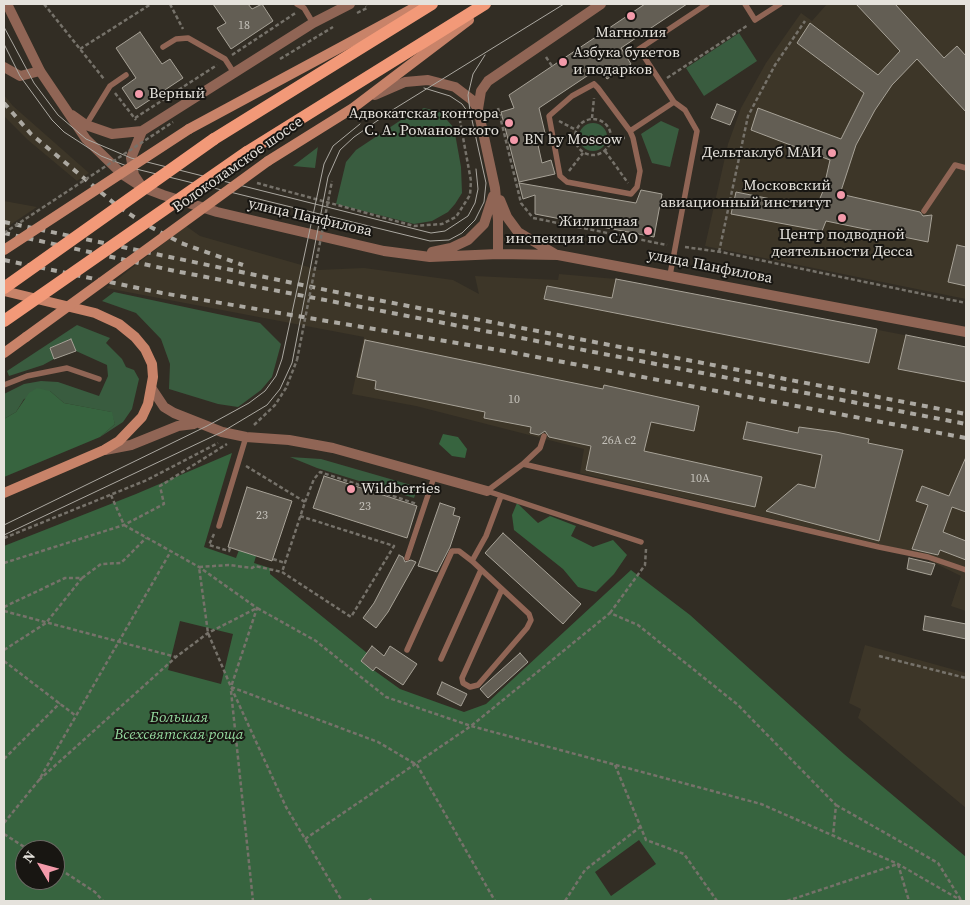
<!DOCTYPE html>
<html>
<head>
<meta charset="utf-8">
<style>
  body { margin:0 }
  #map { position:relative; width:970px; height:905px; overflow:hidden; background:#322d24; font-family:"Source Serif 4",serif }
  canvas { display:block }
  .frame { position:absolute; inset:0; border:5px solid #e5e2dc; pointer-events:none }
  .north { position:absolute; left:15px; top:840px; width:50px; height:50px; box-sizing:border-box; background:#181612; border:1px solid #6a6863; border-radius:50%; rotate:307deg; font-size:14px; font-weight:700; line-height:20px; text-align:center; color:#e5e2dc }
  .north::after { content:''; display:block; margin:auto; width:18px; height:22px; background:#f39aaa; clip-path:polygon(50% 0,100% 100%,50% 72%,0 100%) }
</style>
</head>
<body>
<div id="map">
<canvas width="970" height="905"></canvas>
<div class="frame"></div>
<div class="north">N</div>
</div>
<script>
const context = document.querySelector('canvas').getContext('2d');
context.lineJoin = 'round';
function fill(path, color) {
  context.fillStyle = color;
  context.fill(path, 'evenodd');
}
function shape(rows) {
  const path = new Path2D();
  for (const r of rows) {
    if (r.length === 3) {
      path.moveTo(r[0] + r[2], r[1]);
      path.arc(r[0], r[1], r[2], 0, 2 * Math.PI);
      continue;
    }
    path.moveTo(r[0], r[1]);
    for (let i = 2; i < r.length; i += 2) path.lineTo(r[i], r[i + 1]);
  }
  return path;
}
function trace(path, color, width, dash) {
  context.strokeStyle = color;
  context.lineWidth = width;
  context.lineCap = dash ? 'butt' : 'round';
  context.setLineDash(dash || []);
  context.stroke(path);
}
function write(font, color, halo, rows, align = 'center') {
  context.font = font + ' "Source Serif 4",serif';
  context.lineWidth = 4;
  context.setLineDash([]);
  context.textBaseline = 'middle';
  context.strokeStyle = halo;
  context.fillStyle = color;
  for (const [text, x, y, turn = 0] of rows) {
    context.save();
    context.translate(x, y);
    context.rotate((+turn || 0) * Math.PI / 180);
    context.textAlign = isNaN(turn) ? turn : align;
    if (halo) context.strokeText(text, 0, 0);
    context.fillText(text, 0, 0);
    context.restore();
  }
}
fill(shape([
  [827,4,966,4,966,299,705,246,728,144,741,108,766,63,801,13,812,21],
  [4,95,13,106,89,173,77,181,28,140,4,116],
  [4,201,37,207,4,229],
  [186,226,200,236,319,270,364,268,453,280,479,294,475,276,558,280,559,274,616,279,966,347,966,611,951,606,961,576,912,552,580,473,584,449,416,406,352,394,364,337,106,288],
  [865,645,966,673,966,808,858,718,861,709,849,703]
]), '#3d3628');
fill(shape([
  [739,33,757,61,704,96,686,68],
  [424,108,440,112,454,128,461,167,462,193,455,204,448,212,432,221,414,224,336,204,346,162,356,150,407,116],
  [661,121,679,129,670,167,652,163,641,134],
  [593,137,14],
  [318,146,315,168,293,166,318,147],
  [114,292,260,323,281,344,272,377,261,390,238,407,218,404,169,389,170,364,161,339,136,313,102,301],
  [77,325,110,338,106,343,122,359,126,367,134,370,139,379,132,409,123,422,100,437,115,424,111,412,64,403,50,391,24,399,16,412,4,419,4,394,24,384,41,381,58,382,99,396,108,376,107,365,76,351,71,339,50,348,54,359,43,365,9,376,7,371],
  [290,457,321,459,418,487,414,498,317,468]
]), '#395c3f');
fill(shape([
  [37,388,50,391,64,403,112,412,115,424,100,437,4,477,4,419,16,412,29,393],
  [443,434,458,437,467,449,465,458,452,456,439,444],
  [232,453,204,547,236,558,239,550,256,556,254,563,270,568,270,574,367,653,361,661,400,689,464,712,486,704,631,570,690,615,844,754,966,857,966,901,4,901,4,546,136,494],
  [180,621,233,634,221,684,168,670],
  [639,840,656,864,611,896,595,872],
  [25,850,55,850,55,880,25,880],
  [517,503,538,523,550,516,576,526,571,536,593,547,613,540,627,555,614,574,596,592,578,587,563,569,514,530,512,515]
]), '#37643f');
const building = shape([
  [213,4,248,4,252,9,262,4,273,21,231,49,217,28,226,23,213,4],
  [645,4,687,4,621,48,631,64,607,79,599,68,539,108,545,133,536,136,542,163,551,160,555,174,519,182,501,112,514,108,509,95,645,4],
  [856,4,895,4,944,58,957,46,966,56,966,112,917,59,892,85,875,110,856,145,840,194,920,212,923,216,932,215,928,242,826,221,822,231,731,214,736,192,816,208,823,191,830,160,751,130,758,108,841,139,864,93,797,43,810,23,878,75,900,51,856,4],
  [140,32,162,64,170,59,183,78,136,109,122,88,136,78,116,48,140,32],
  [717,104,736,111,730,125,711,118,717,104],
  [519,183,636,203,641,190,662,194,654,237,535,214,535,195,523,199,519,183],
  [957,245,966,247,966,286,948,282,957,245],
  [616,279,877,329,869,363,544,299,547,286,612,298,616,279],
  [906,335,966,347,966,382,898,369,906,335],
  [71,339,76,351,54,359,50,348,71,339],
  [365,340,603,389,604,385,699,406,694,431,651,422,644,451,762,477,755,507,586,470,591,446,549,437,545,431,539,435,530,433,531,427,484,418,485,412,375,389,376,381,357,377,365,340],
  [747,422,798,433,799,427,836,432,869,439,868,443,903,450,879,541,766,511,798,484,815,488,822,455,743,439,747,422],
  [966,457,966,512,952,507,943,532,966,541,966,560,940,550,938,555,912,549,928,505,916,501,922,486,949,496,966,457],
  [324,476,417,506,407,538,313,508,324,476],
  [247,487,292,501,272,561,228,547,247,487],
  [440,503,455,508,453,515,460,517,450,547,437,572,418,566,440,503],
  [503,533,581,604,563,624,485,553,503,533],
  [399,555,403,557,405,562,411,560,416,562,388,612,376,628,363,618,374,603,399,555],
  [909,558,935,564,931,575,907,569,909,558],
  [925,616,966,624,966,639,923,630,925,616],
  [372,646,384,656,390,646,417,664,403,685,376,667,373,671,361,661,372,646],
  [520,653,528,662,488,698,480,689,520,653],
  [442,682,467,694,461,706,437,694,442,682]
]);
fill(building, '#635e54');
trace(building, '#a7a297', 1);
trace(shape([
  [44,4,104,79],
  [170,4,183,29],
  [357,13,367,8,366,6],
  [80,49,151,4],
  [232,55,297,12],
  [546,57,552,66],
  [280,59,333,27],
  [667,78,748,25],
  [115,93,136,120],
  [498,108,521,203,533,218,667,245],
  [135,118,217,65],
  [592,118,594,98],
  [593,137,18],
  [559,121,576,130],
  [611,138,625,138],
  [605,151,628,183],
  [569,171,583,153],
  [257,183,414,226,442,224,456,217,470,195,471,181,460,121],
  [685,247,721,252,966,303],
  [719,252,748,116,775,65,805,21],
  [254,425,275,405,286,388,297,360],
  [246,466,305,502,282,572],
  [111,495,124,525,199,567,257,608,231,687,378,742,417,765,495,901],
  [305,502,314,479,320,472,417,504],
  [300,516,394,546,351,617,282,572,255,566,252,568,229,565,199,567,208,633,231,687,286,807,342,901],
  [214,534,209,545,229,551,230,548],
  [4,538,147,480,218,443],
  [273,559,285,563],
  [4,563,124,525,164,504,160,486,227,444],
  [4,607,65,578,82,578,101,564,121,563,146,538],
  [4,611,176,657],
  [610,613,645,565,646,549],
  [4,650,46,623,82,578],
  [879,656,966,678],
  [4,661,76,716],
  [231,691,253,901],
  [4,759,60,703],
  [615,765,646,840,684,854,717,901],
  [39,780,176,657,208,633,257,608,316,641,386,697,471,726,761,804,898,864,962,901],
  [836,805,938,863,961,900],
  [4,823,39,780,171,551],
  [4,834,29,850],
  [305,839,471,726,610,613,638,625,738,705,836,805,833,836],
  [55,866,95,892,103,901],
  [368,901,373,898],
  [565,901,585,870,640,827],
  [787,901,898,864,909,901]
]), '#76726a', 2.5, [4, 2.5]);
trace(shape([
  [297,4,304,8,313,23],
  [745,4,755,20,780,4],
  [163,47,176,39,188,38,225,59,234,73],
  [594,84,598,88,630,131,633,138,640,171,637,187,631,194,567,182,560,176,549,116,572,96,594,84],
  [86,125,110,86,126,75],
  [630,131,674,102,639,49,707,4],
  [924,211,955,165,966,168],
  [670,275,697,131,685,110,674,102],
  [4,385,27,376,67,368,99,379],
  [523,464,879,547,928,557,966,570],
  [487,491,641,542],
  [487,491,523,464,540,448,544,436],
  [501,496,486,536,472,561,502,589,529,614,531,620,527,628,478,685,470,687,463,683,462,678,502,589],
  [219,526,246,437],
  [407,558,434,477],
  [407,650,452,551,459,551,472,561],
  [441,659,481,570]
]), '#906555', 5.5);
trace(shape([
  [4,67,20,76,40,71],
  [152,389,164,407,174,413,222,432,246,437,289,440,333,448,487,491],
  [105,450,131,445,178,426,194,424]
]), '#906555', 10);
trace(shape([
  [7,4,40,71,86,139,122,174,142,187,163,195,217,212,384,251,430,257,498,254,558,255,966,332],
  [375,95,405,82,428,80,455,87,472,100,478,109,495,188,498,220,498,254],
  [478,109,481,91,488,81,601,4],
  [72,115,86,125,112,134,142,131,313,23,350,4],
  [140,184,134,175,131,158,142,131],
  [500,200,507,217,518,232,555,254],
  [432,252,451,248,468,240,484,224,493,196]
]), '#906555', 10);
trace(shape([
  [189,129,421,4],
  [268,161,353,108,469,20],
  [4,291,95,313,119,324,135,337,145,349,152,364,153,377,148,404,142,417,119,441,104,450,4,493],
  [4,353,26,337]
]), '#c88369', 10);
trace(shape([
  [214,139,432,4],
  [247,152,485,4]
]), '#f29978', 12);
trace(shape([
  [4,27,34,83,58,115,86,139,131,158,431,233,445,231,468,216,475,203,478,189,476,169],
  [4,44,20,76,52,120,64,132,101,156,132,168,430,241,449,240,462,233,475,220,484,202,486,183,470,111,468,95,473,74,485,55],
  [424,88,450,96,462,104,470,115],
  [4,525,207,426,249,403,265,391,276,376,282,359,324,164,333,146,360,124],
  [4,535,222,432,267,405,280,389,292,363,328,177,340,150,354,137,394,109,564,4]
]), '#aca9a2', 1);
trace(shape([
  [4,103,31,134,115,204,143,223,181,243,243,265],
  [4,222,331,291,966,414],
  [4,233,175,271,966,424],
  [4,260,162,293,510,352,966,438]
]), '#aca9a2', 4, [6, 6]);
trace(shape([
  [4,233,173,122],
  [297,360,332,181]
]), '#76726a', 2.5, [4, 2.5]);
trace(shape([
  [4,250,189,129],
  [26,337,268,161]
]), '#c88369', 10);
trace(shape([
  [4,288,214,139],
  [4,321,247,152]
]), '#f29978', 12);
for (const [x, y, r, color] of [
  [631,16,5,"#f39aaa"],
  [563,62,5,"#f39aaa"],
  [139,94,5,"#f39aaa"],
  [509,123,5,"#f39aaa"],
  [514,140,5,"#f39aaa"],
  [832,153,5,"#f39aaa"],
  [841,195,5,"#f39aaa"],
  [842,218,5,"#f39aaa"],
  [648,231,5,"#f39aaa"],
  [351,489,5,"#f39aaa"]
]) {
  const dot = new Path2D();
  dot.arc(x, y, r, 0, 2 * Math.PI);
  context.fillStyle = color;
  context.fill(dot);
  trace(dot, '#181612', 2);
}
write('12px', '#c4c1ba', null, [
  ["18",244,26],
  ["10",514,400],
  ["26А с2",619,441],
  ["10А",700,479],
  ["23",365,507],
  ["23",262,516]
]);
write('15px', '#e5e2dc', '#181612', [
  ["Магнолия",631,33,"center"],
  ["Азбука букетов",573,53],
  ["и подарков",573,70],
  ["Верный",149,94],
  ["Адвокатская контора",499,114,"right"],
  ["С. А. Романовского",499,131,"right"],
  ["BN by Moscow",524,140],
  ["Дельтаклуб МАИ",822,153,"right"],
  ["Московский",831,186,"right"],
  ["авиационный институт",831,203,"right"],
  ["Жилищная",638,222,"right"],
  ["инспекция по САО",638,239,"right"],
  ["Центр подводной",842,235,"center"],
  ["деятельности Десса",842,252,"center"],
  ["Wildberries",361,489]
], 'left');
write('15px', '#e5e2dc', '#181612', [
  ["Волоколамское шоссе",238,165,-35],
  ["улица Панфилова",310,218,13],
  ["улица Панфилова",710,267,11]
]);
write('italic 15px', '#93d89d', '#181612', [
  ["Большая",179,718],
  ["Всехсвятская роща",179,735]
]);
</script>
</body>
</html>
